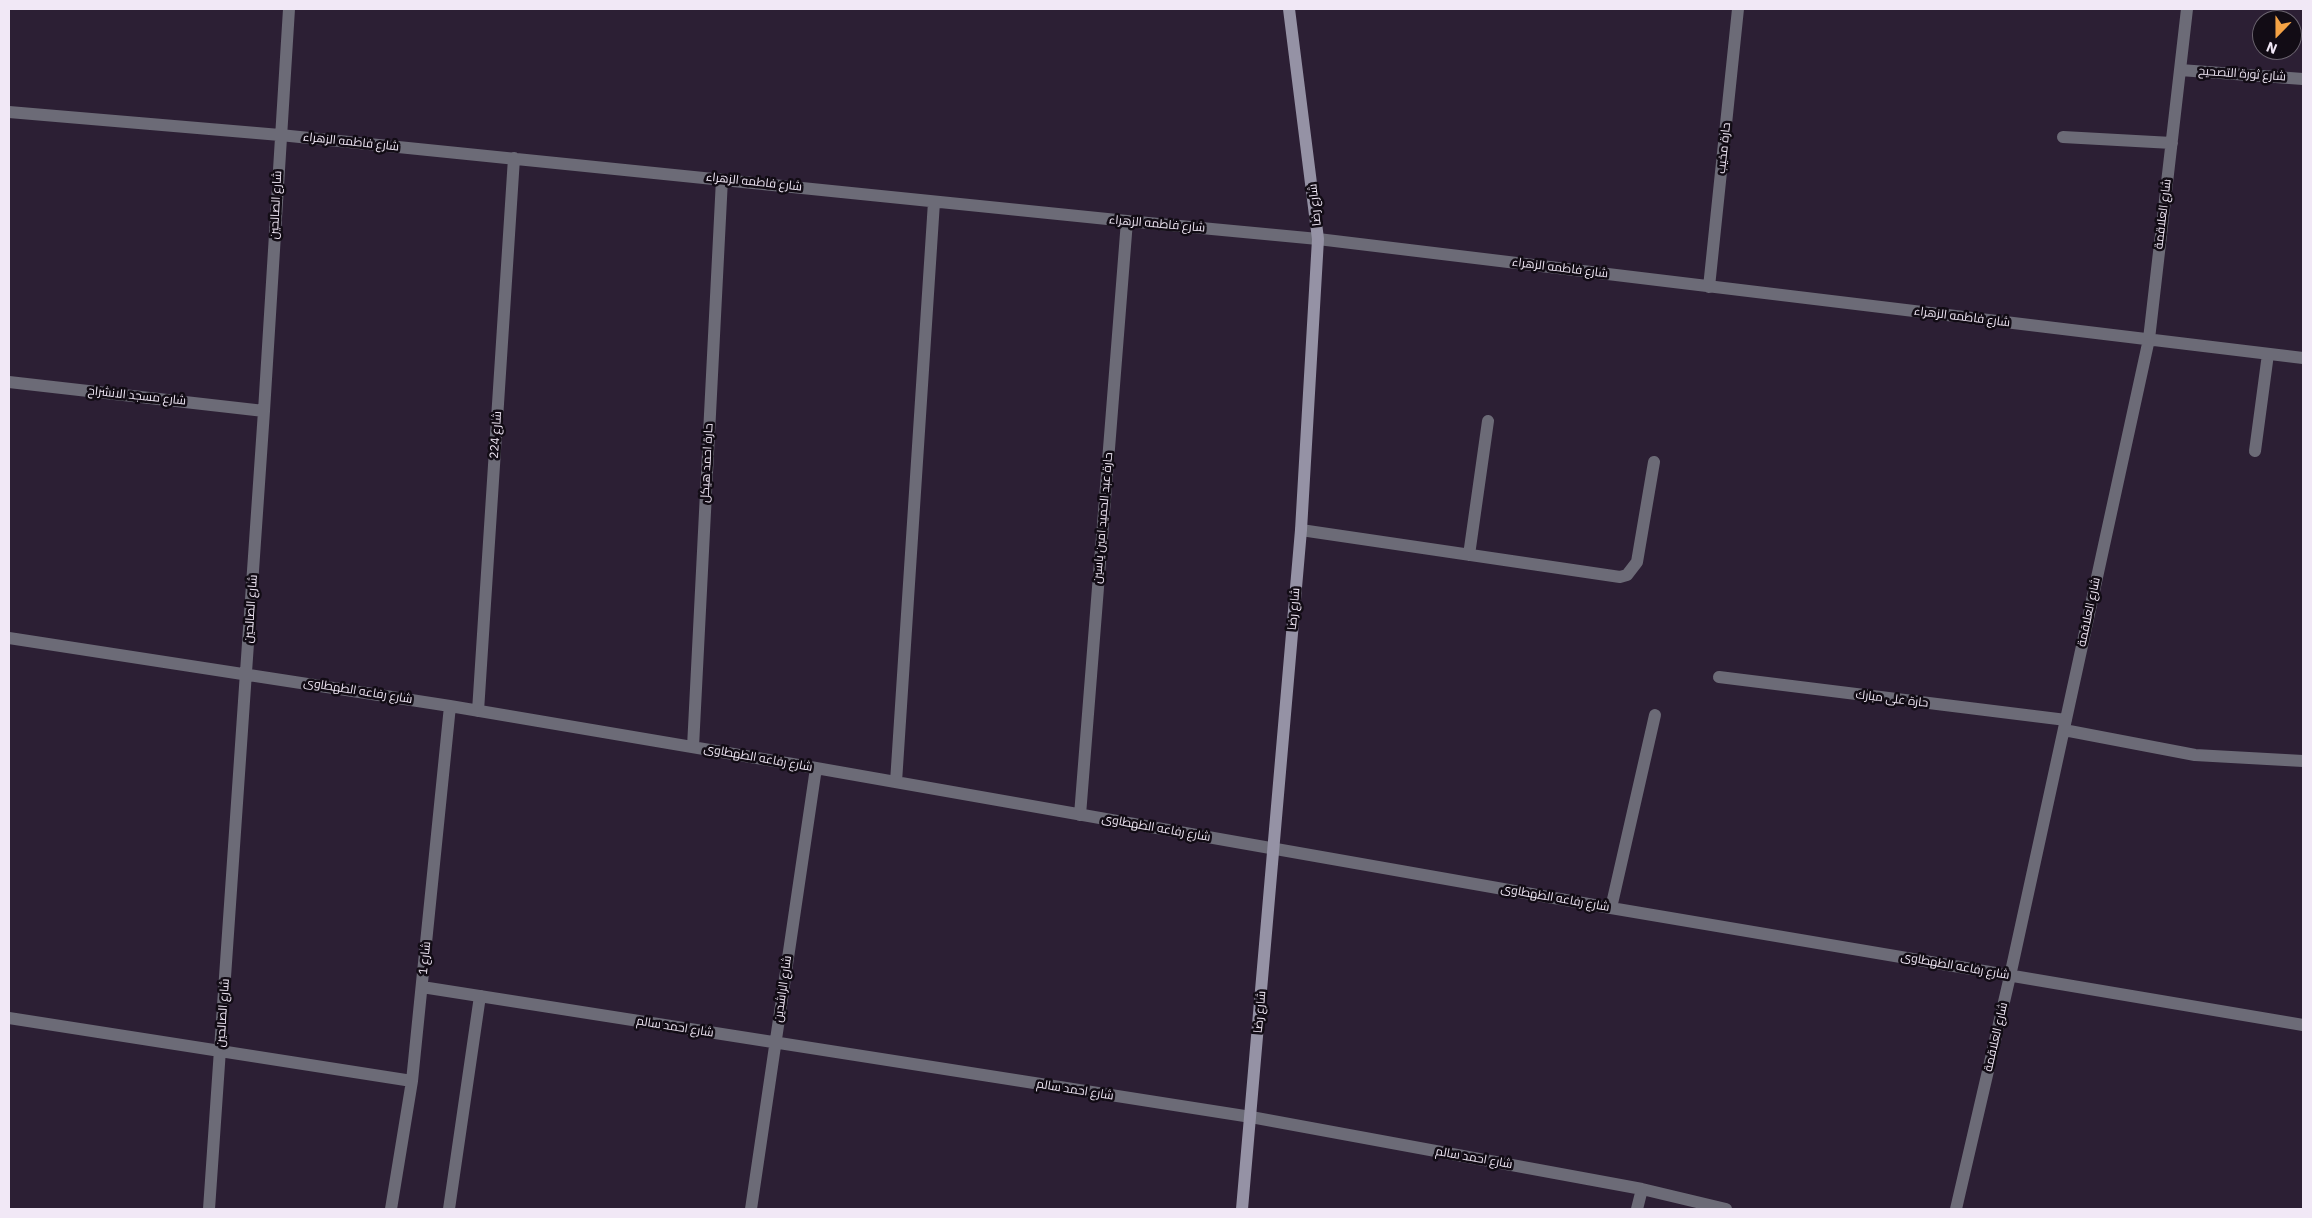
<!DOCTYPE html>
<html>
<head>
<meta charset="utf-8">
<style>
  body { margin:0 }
  #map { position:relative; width:2312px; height:1218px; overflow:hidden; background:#2c1f34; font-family:"IBM Plex Sans",sans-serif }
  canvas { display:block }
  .frame { position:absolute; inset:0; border:10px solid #f1e8f6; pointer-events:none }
  .north { position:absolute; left:2252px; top:10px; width:50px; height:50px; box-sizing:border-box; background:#120c15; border:1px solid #6b646f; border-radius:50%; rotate:202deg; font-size:14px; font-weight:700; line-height:20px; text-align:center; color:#f1e8f6 }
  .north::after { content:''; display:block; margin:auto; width:18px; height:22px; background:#f5a345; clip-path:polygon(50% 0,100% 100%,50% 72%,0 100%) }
</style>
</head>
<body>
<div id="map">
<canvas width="2312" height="1218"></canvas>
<div class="frame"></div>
<div class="north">N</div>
</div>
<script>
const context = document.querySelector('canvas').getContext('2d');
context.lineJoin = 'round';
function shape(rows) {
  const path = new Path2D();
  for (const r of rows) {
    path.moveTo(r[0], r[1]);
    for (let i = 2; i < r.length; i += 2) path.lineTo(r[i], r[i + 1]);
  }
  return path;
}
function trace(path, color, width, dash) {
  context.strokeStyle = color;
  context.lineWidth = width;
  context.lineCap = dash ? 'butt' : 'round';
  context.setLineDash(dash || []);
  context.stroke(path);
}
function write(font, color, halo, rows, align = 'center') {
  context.font = font + ' "IBM Plex Sans",Cairo,sans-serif';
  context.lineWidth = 5;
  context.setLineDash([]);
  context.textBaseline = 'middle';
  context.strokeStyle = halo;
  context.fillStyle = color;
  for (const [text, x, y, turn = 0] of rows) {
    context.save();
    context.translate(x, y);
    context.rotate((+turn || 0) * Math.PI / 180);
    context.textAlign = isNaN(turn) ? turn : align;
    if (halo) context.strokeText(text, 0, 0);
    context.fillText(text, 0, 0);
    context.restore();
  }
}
trace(shape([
  [449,1209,480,996]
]), '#6c6b77', 12);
trace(shape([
  [2180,70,2303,79],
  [9,112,280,135,1127,221,1318,239,2303,358],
  [2063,137,2172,143],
  [1709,287,1738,9],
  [9,382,264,411],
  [2255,451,2268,354],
  [1301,530,1620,577,1627,575,1637,562,1654,462],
  [1469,555,1488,421],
  [9,638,450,706,816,768,1611,908,2303,1025],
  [1719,677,2066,720],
  [478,711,514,158],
  [2064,730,2195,755,2303,761],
  [693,747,722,179],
  [896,782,934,202],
  [1080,815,1127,221],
  [1611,908,1655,715],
  [422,987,1251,1117,1642,1189,1726,1209],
  [9,1018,412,1081],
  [209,1209,264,411,289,9],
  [391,1209,412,1081,450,706],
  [751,1209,816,768],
  [1637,1209,1642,1189],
  [1956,1209,2010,976,2149,339,2187,9]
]), '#6c6b77', 12);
trace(shape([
  [1242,1209,1301,530,1318,239,1289,9]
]), '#9592a5', 12);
write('12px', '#f1e8f6', '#120c15', [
  ["شارع ثورة التصحيح",2242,74,4],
  ["شارع فاطمه الزهراء",351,142,6],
  ["حارة مخيب",1724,148,-84],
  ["شارع فاطمه الزهراء",754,182,6],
  ["شارع الصالحين",276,205,-87],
  ["شارع رضا",1315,205,-96],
  ["شارع العلاقمة",2163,214,-83],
  ["شارع فاطمه الزهراء",1157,224,5],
  ["شارع فاطمه الزهراء",1560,268,7],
  ["شارع فاطمه الزهراء",1962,317,7],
  ["شارع مسجد الانشراح",137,396,6],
  ["شارع 224",496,435,-86],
  ["حارة احمد هيكل",707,463,-87],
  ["حارة عبد الحميد امين ياسين",1103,518,-85],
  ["شارع الصالحين",251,609,-86],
  ["شارع رضا",1294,609,-85],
  ["شارع العلاقمة",2089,612,-78],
  ["شارع رفاعه الطهطاوى",358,691,9],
  ["حارة على مبارك",1892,699,7],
  ["شارع رفاعه الطهطاوى",758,758,10],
  ["شارع رفاعه الطهطاوى",1156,828,10],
  ["شارع رفاعه الطهطاوى",1555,898,10],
  ["شارع 1",425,958,-84],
  ["شارع رفاعه الطهطاوى",1955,966,10],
  ["شارع الراشدين",783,989,-82],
  ["شارع رضا",1260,1012,-85],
  ["شارع الصالحين",223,1013,-86],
  ["شارع احمد سالم",675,1027,9],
  ["شارع العلاقمة",1996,1037,-77],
  ["شارع احمد سالم",1075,1090,9],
  ["شارع احمد سالم",1474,1158,10]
]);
</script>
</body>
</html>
